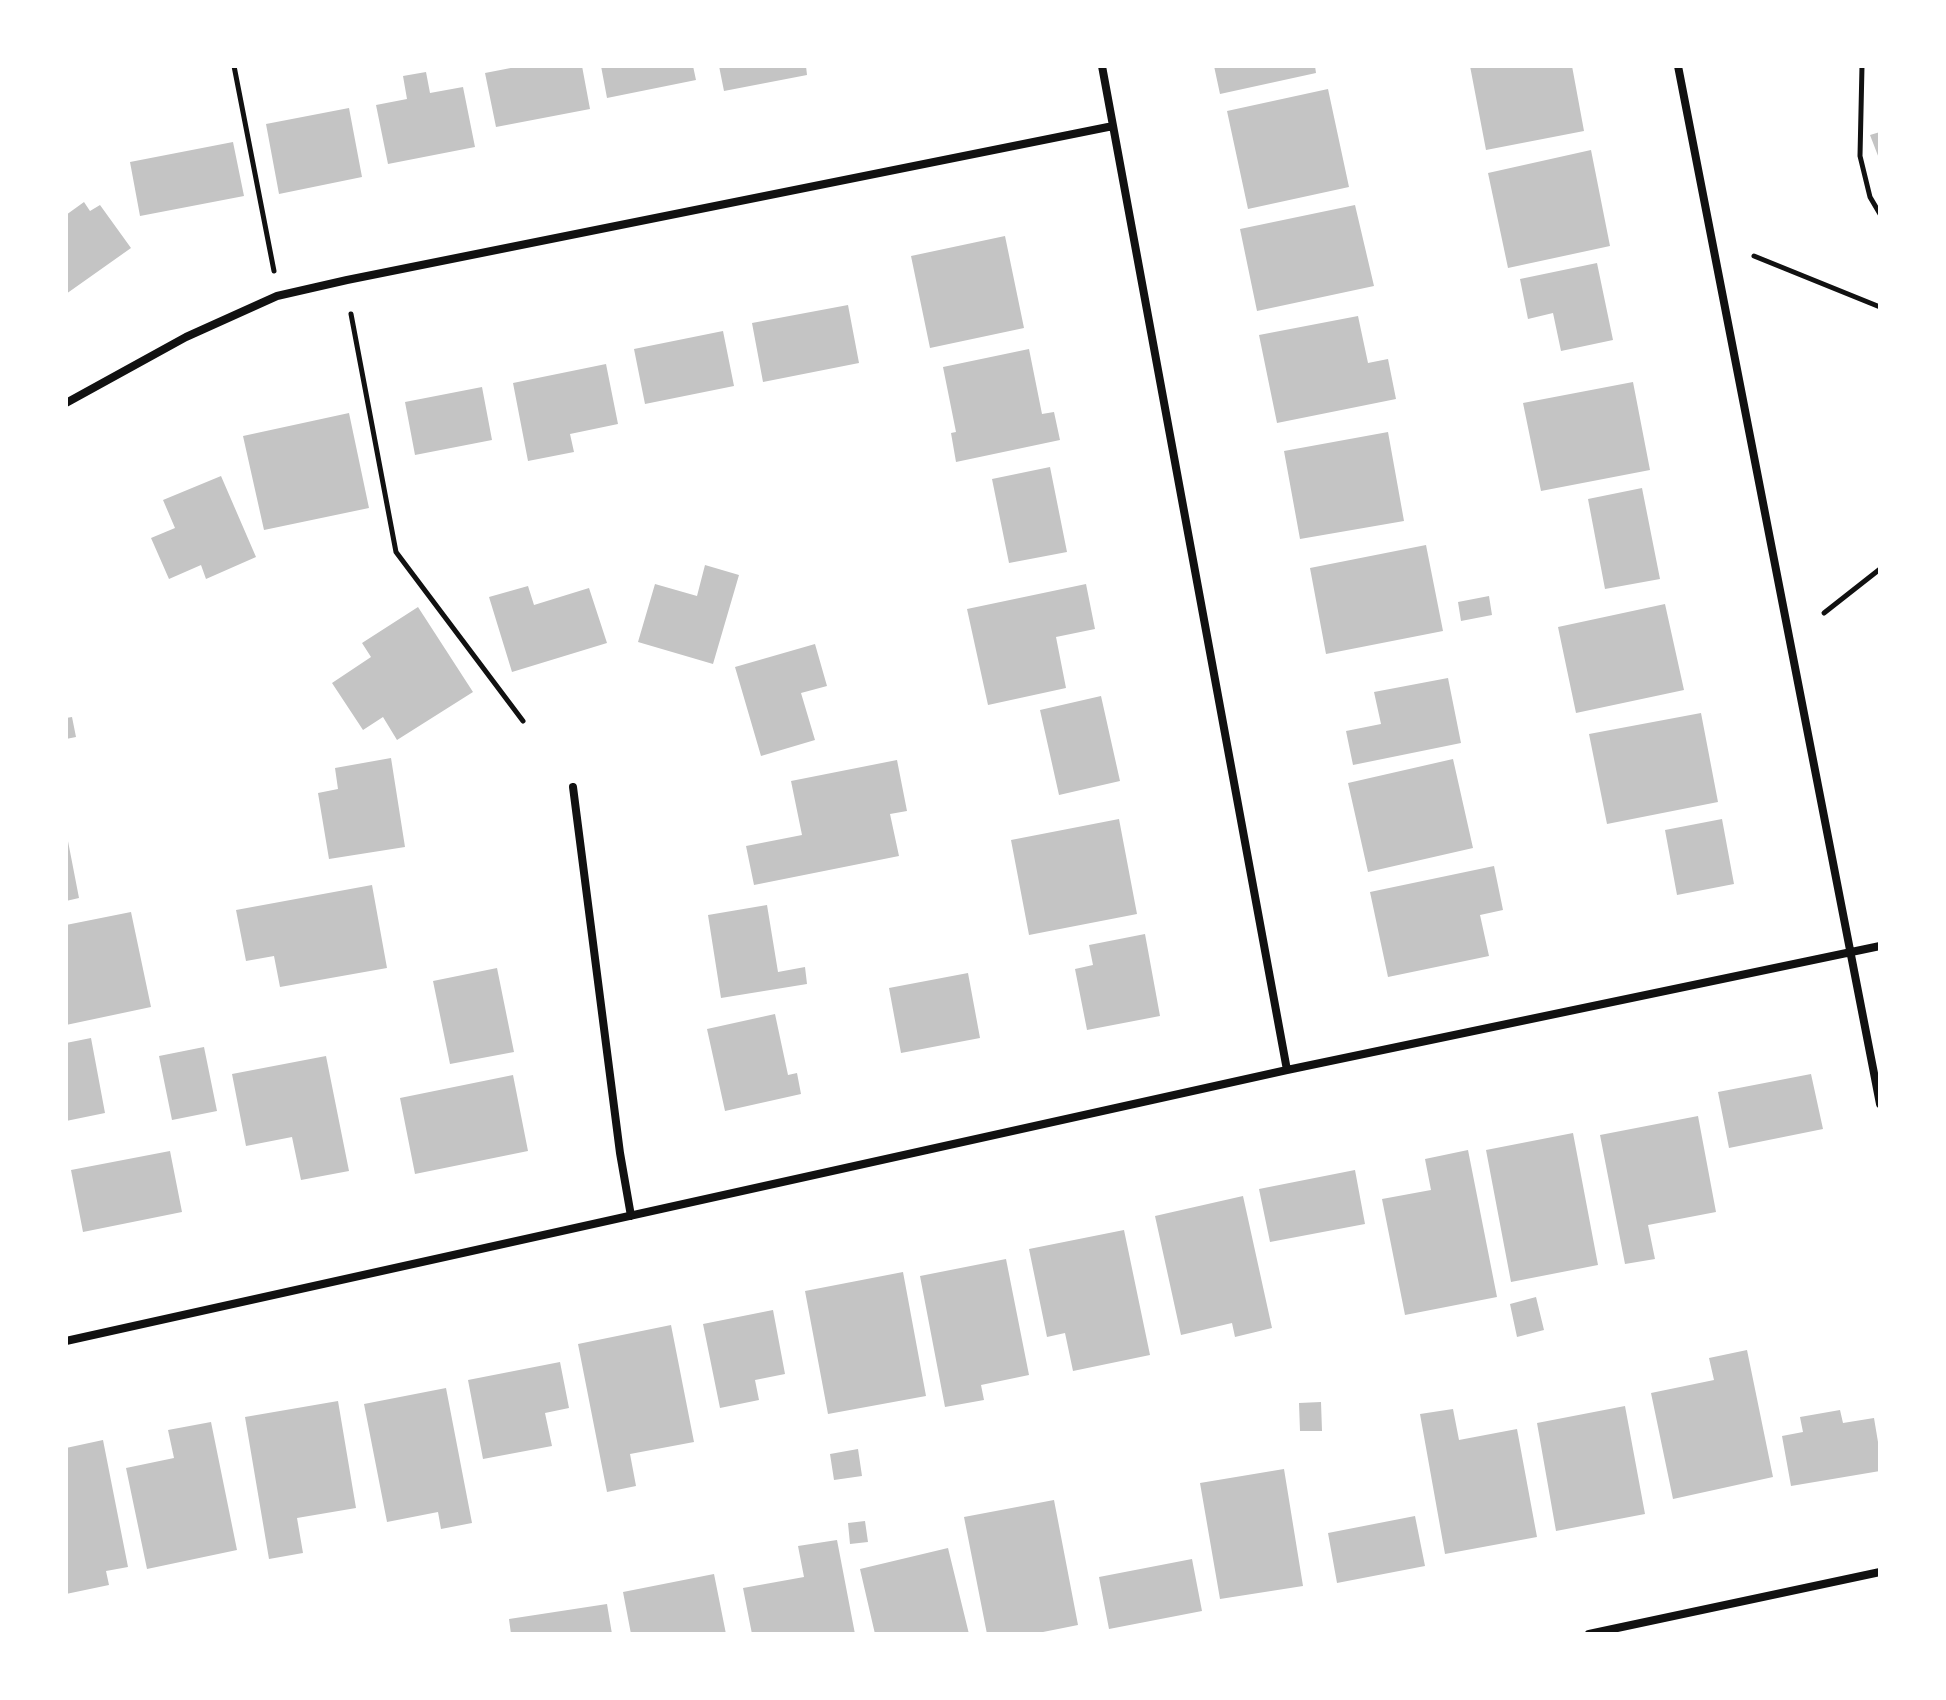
<!DOCTYPE html>
<html>
<head>
<meta charset="utf-8">
<style>
  body { margin:0 }
  #map { position:relative; width:1946px; height:1700px; overflow:hidden; background:#fff; font-family:"Roboto Condensed",sans-serif }
  canvas { display:block }
  .frame { position:absolute; inset:0; border:68px solid #fff; pointer-events:none }
</style>
</head>
<body>
<div id="map">
<canvas width="1946" height="1700"></canvas>
<div class="frame"></div>
</div>
<script>
const context = document.querySelector('canvas').getContext('2d');
context.lineJoin = 'round';
function fill(path, color) {
  context.fillStyle = color;
  context.fill(path, 'evenodd');
}
function shape(rows) {
  const path = new Path2D();
  for (const r of rows) {
    path.moveTo(r[0], r[1]);
    for (let i = 2; i < r.length; i += 2) path.lineTo(r[i], r[i + 1]);
  }
  return path;
}
function trace(path, color, width, dash) {
  context.strokeStyle = color;
  context.lineWidth = width;
  context.lineCap = dash ? 'butt' : 'round';
  context.setLineDash(dash || []);
  context.stroke(path);
}
fill(shape([
  [521,66,582,66,590,109,496,127,485,73],
  [601,66,693,66,696,80,607,98],
  [719,66,806,66,807,75,724,91],
  [1214,66,1315,66,1316,73,1220,94],
  [1470,66,1572,66,1584,131,1486,150],
  [426,72,430,93,463,87,475,147,388,164,376,105,407,99,403,76],
  [1328,89,1349,187,1248,209,1227,111],
  [349,108,362,177,279,194,266,124],
  [1880,132,1880,161,1870,135],
  [233,142,244,196,140,216,130,162],
  [1591,150,1610,246,1508,268,1488,173],
  [84,202,90,211,100,205,131,248,66,294,66,215],
  [1355,205,1374,286,1257,311,1240,229],
  [1005,236,1024,328,930,348,911,256],
  [1597,263,1613,340,1561,351,1553,313,1528,319,1520,279],
  [848,305,859,363,763,382,752,323],
  [1358,316,1368,363,1388,359,1396,399,1277,423,1259,335],
  [723,331,734,386,645,404,634,349],
  [1029,349,1042,414,1054,412,1060,440,956,462,951,433,956,432,943,367],
  [606,364,618,424,570,434,574,452,528,461,513,383],
  [1633,382,1650,470,1541,491,1523,403],
  [482,387,492,440,415,455,405,402],
  [349,413,369,508,264,530,243,436],
  [1388,432,1404,521,1300,539,1284,451],
  [1050,467,1067,552,1009,563,992,479],
  [221,476,256,557,206,579,201,565,169,579,151,538,175,528,163,500],
  [1642,488,1660,579,1605,589,1588,499],
  [1426,545,1443,631,1326,654,1310,568],
  [705,565,739,575,713,664,638,642,655,584,697,596],
  [1086,584,1095,629,1056,637,1066,688,988,705,967,609],
  [528,586,534,605,589,588,607,643,512,672,489,597],
  [1489,596,1492,615,1461,621,1458,602],
  [1665,604,1684,690,1576,713,1558,627],
  [418,607,473,692,397,740,383,717,363,730,332,683,371,657,362,643],
  [815,644,827,686,801,693,815,740,761,756,735,667],
  [1448,678,1461,743,1353,765,1346,731,1381,724,1374,692],
  [1101,696,1120,781,1059,795,1040,710],
  [1701,713,1718,802,1607,824,1589,734],
  [72,717,76,737,66,739,66,718],
  [391,758,405,847,329,859,318,793,338,789,335,768],
  [1453,759,1473,848,1368,872,1348,783],
  [897,760,907,811,890,814,899,856,754,885,746,846,802,835,791,781],
  [1119,819,1137,914,1029,935,1011,840],
  [1722,819,1734,884,1677,895,1665,830],
  [67,836,79,898,66,901,66,837],
  [1494,866,1503,910,1480,915,1489,956,1388,977,1370,892],
  [372,885,387,968,280,987,274,956,246,961,236,910],
  [767,905,778,972,805,967,807,984,721,998,708,915],
  [131,912,151,1007,66,1025,66,925],
  [1145,934,1160,1016,1087,1030,1075,969,1093,965,1089,945],
  [497,968,514,1052,450,1064,433,981],
  [968,973,980,1038,901,1053,889,988],
  [775,1014,788,1075,797,1073,801,1094,725,1111,707,1029],
  [91,1038,105,1113,66,1121,66,1043],
  [204,1047,217,1111,172,1120,159,1056],
  [326,1056,349,1171,301,1180,292,1137,246,1146,232,1074],
  [1811,1074,1823,1129,1729,1148,1718,1092],
  [513,1075,528,1151,415,1174,400,1098],
  [1698,1116,1716,1212,1648,1225,1655,1259,1625,1264,1600,1135],
  [1573,1133,1598,1265,1511,1282,1486,1150],
  [1468,1150,1497,1297,1405,1315,1382,1199,1431,1190,1425,1159],
  [170,1151,182,1212,83,1232,71,1170],
  [1355,1170,1365,1224,1270,1242,1259,1189],
  [1243,1196,1272,1328,1235,1337,1232,1323,1181,1335,1155,1216],
  [1124,1230,1150,1355,1073,1371,1065,1333,1047,1337,1029,1249],
  [1006,1259,1029,1375,981,1385,984,1400,945,1407,920,1276],
  [903,1272,926,1396,828,1414,805,1291],
  [1536,1297,1544,1330,1517,1337,1510,1304],
  [773,1310,785,1374,755,1380,759,1400,720,1408,703,1324],
  [671,1325,694,1442,630,1454,636,1486,607,1492,578,1344],
  [1747,1350,1773,1477,1673,1499,1651,1393,1714,1380,1709,1358],
  [560,1362,569,1408,545,1413,552,1446,483,1459,468,1380],
  [446,1388,472,1523,441,1529,438,1512,387,1522,364,1404],
  [338,1401,356,1508,297,1518,303,1553,269,1559,245,1417],
  [1321,1402,1322,1431,1300,1431,1299,1403],
  [1625,1406,1645,1514,1556,1531,1537,1423],
  [1453,1409,1459,1440,1517,1429,1537,1537,1445,1554,1420,1414],
  [1840,1410,1843,1423,1874,1418,1880,1454,1880,1471,1791,1486,1782,1436,1803,1432,1800,1417],
  [211,1422,237,1550,147,1569,126,1468,174,1458,168,1430],
  [103,1440,128,1567,106,1571,109,1585,66,1594,66,1448],
  [858,1449,862,1476,834,1480,830,1454],
  [1284,1469,1303,1586,1220,1599,1200,1483],
  [1054,1500,1078,1625,1033,1634,987,1634,964,1517],
  [1415,1516,1425,1566,1337,1583,1328,1533],
  [865,1521,868,1542,850,1544,848,1523],
  [837,1540,855,1634,752,1634,743,1588,804,1577,798,1546],
  [948,1548,969,1634,875,1634,860,1569],
  [1192,1559,1202,1611,1109,1629,1099,1577],
  [714,1574,726,1634,631,1634,623,1592],
  [607,1604,612,1634,511,1634,509,1619]
]), '#c4c4c4');
trace(shape([
  [234,66,274,271],
  [1862,66,1860,156,1870,197,1880,214],
  [1754,256,1880,307],
  [351,314,396,552,523,721],
  [1824,613,1880,569]
]), '#111', 5);
trace(shape([
  [1102,66,1287,1070],
  [1678,66,1880,1104],
  [66,403,186,337,277,296,347,280,1113,126],
  [573,787,620,1153,631,1216],
  [66,1341,1287,1070,1880,946],
  [1589,1634,1880,1572]
]), '#111', 8);
</script>
</body>
</html>
